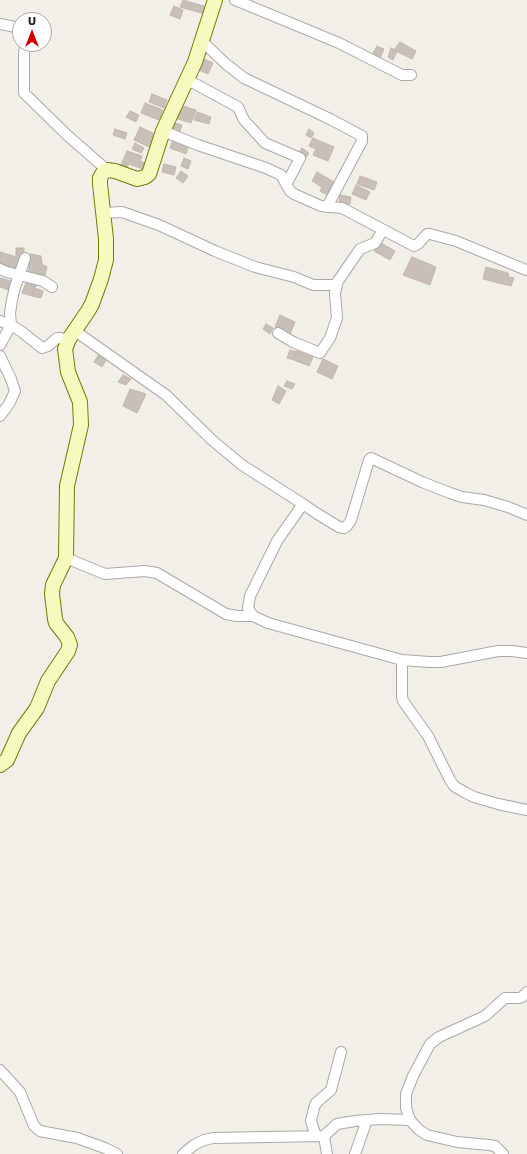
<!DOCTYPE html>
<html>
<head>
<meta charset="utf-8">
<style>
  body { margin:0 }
  #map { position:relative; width:527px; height:1154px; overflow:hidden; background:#f2efe9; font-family:"Golos Text",sans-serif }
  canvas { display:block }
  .north { position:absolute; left:12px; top:12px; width:40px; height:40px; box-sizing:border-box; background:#fff; border:1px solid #a7a7a7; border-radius:50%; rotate:0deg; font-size:11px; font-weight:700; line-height:16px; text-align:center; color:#222 }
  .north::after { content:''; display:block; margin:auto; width:14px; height:18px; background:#d40000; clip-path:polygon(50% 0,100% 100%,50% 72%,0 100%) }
</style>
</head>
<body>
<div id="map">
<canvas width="527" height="1154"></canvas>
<div class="north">U</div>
</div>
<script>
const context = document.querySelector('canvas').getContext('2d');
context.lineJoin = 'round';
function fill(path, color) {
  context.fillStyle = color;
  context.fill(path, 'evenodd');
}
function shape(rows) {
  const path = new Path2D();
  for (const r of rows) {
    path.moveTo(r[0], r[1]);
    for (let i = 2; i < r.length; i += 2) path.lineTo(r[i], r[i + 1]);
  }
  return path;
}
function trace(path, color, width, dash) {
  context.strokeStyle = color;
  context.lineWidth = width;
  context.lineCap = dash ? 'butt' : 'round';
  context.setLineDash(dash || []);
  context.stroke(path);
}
const building = shape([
  [183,0,207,7,205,14,180,7,183,0],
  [174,6,183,10,180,19,170,15,174,6],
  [400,42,416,51,412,59,394,50,400,42],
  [377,46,384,49,379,60,372,55,377,46],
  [391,48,397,51,393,60,388,57,391,48],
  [202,58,213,63,208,74,197,69,202,58],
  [152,94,167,100,164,108,149,102,152,94],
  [145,103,163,110,159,120,141,113,145,103],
  [180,105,196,110,191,123,175,118,180,105],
  [130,111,139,115,136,122,126,117,130,111],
  [197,112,211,117,209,124,194,120,197,112],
  [171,122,182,125,179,134,168,130,171,122],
  [140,127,155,134,149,147,134,140,140,127],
  [115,129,127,133,125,139,113,135,115,129],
  [309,129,314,133,311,138,306,135,309,129],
  [313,138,334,147,328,161,313,155,316,149,309,146,313,138],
  [173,139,189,145,186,154,170,148,173,139],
  [135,143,144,148,141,153,132,149,135,143],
  [302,148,309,153,305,159,297,155,302,148],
  [127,151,142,156,140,161,145,163,143,169,129,164,127,167,121,165,127,151],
  [184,158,191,161,188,169,181,166,184,158],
  [164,164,176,167,174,175,162,172,164,164],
  [181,171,188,176,183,183,176,178,181,171],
  [317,172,336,183,329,196,320,191,322,187,312,181,317,172],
  [360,176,377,182,374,190,357,184,360,176],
  [356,185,370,192,366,200,352,194,356,185],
  [340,195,351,197,350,204,339,203,340,195],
  [379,242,395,251,390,260,374,251,379,242],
  [16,248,24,248,24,257,16,256,16,248],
  [0,252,20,258,17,269,0,265,0,252],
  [31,254,41,256,42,264,47,267,44,279,28,274,31,254],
  [412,257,436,267,430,285,403,275,412,257],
  [486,267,508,273,509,277,514,278,511,286,483,279,486,267],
  [0,278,11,281,9,290,0,287,0,278],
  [27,280,37,283,32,296,22,293,27,280],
  [35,288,43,291,41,298,32,296,35,288],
  [280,315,295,322,290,334,275,327,280,315],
  [266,324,273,328,270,334,263,329,266,324],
  [290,350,297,352,294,360,287,358,290,350],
  [297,351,313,357,309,366,294,360,297,351],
  [99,354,106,360,102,367,94,362,99,354],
  [323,359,338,366,332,379,317,372,323,359],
  [123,375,131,379,126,385,118,382,123,375],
  [287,381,295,384,292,389,284,386,287,381],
  [278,386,286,391,279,404,272,400,278,386],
  [130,389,146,394,137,413,123,406,130,389]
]);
fill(building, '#c7bfb8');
trace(building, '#c4b6ab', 1);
const street = shape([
  [235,0,339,43,402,75,411,75],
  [0,24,20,28],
  [203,42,226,64,244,78,332,120,362,136,362,141,327,207],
  [25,44,24,55,24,93,67,135,107,170],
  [186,79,238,107,244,120,265,143,300,158,287,183],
  [163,131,198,145,266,168,281,175,290,191,294,194,321,206,342,208,414,246,418,244,427,234,430,234,456,241,526,270],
  [103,213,122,212,159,225,215,251,255,267,294,277,313,285,337,285],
  [0,269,7,272,43,281,52,287],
  [0,321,11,325,22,332,42,348,48,346,57,338,61,338,67,343],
  [75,331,166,395,212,440,242,465,303,504,277,541,250,596,248,608,253,616,268,623,402,660,402,696,403,701,428,736,450,780,454,786,466,793,474,797,498,804,527,810],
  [278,333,293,342,320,353,330,338,337,318,335,293,338,281,360,249,375,243,383,230],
  [0,345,11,325,10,313,12,300,15,287,25,258],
  [0,356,11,379,15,391,9,404,0,416],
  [303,504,316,513,339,527,344,528,347,526,351,520,369,460,371,458,422,482,450,493,462,497,484,500,508,507,527,515],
  [66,558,105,574,145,571,157,573,226,614,237,616,253,616],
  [402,660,429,662,441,662,498,651,512,651,527,653],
  [0,1070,20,1092,34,1126,40,1131,77,1138,105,1148,117,1154],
  [316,1136,311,1121,314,1108,316,1103,331,1090,341,1052],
  [183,1154,194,1145,204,1140,213,1138,324,1136],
  [327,1154,324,1136,337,1124,355,1121,380,1119,410,1120],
  [355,1154,367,1120],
  [503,1154,495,1146,489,1145,457,1142,427,1135,419,1130,410,1120,406,1108,406,1094,413,1076,430,1044,439,1037,485,1016,505,998,519,998,522,997,527,992]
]);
const secondary = shape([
  [0,765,7,760,19,733,37,708,48,681,68,651,70,645,67,637,56,623,55,619,52,594,53,585,66,558,67,486,81,425,80,402,68,372,65,349,69,339,88,311,92,304,101,279,106,260,106,239,100,184,100,178,104,171,107,170,115,171,137,179,145,177,149,174,163,131,195,62,215,0]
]);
trace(street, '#a9a9a9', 12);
trace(secondary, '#707d05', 16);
trace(street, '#fff', 10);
trace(secondary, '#f7fabf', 14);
</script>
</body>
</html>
